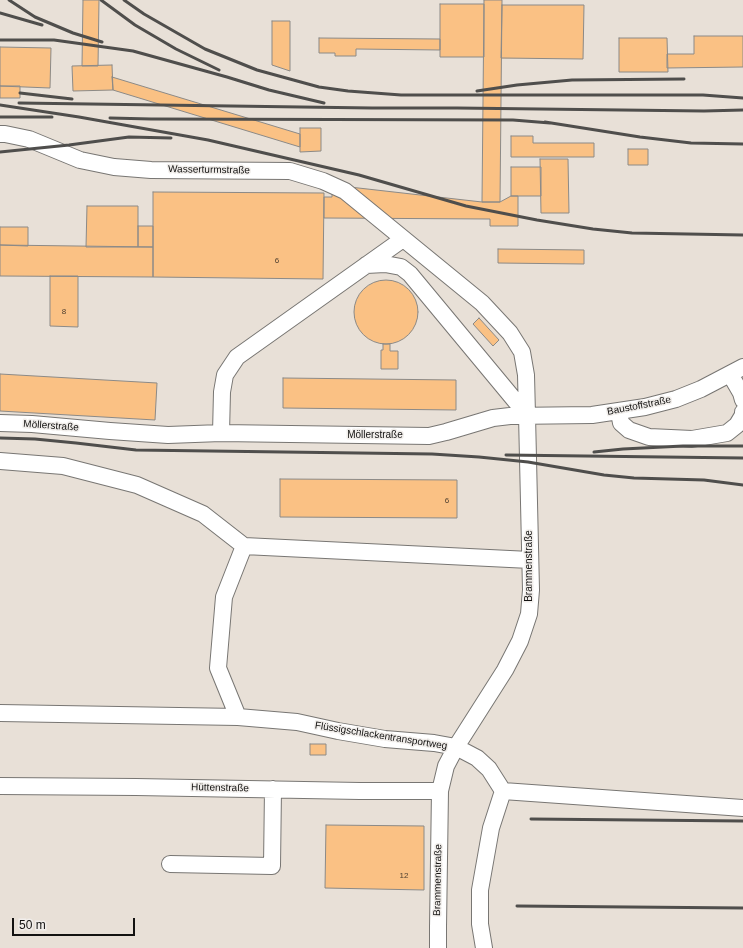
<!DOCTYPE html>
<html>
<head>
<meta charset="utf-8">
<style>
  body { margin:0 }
  #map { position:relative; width:743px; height:948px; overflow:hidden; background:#f1eeeb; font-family:Helvetica,sans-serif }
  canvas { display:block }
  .scale { position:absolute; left:12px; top:918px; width:123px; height:18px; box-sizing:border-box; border:2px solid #131211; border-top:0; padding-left:5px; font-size:12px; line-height:14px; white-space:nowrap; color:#131211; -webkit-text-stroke:3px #f1eeeb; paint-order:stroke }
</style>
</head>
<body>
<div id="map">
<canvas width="743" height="948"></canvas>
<div class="scale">50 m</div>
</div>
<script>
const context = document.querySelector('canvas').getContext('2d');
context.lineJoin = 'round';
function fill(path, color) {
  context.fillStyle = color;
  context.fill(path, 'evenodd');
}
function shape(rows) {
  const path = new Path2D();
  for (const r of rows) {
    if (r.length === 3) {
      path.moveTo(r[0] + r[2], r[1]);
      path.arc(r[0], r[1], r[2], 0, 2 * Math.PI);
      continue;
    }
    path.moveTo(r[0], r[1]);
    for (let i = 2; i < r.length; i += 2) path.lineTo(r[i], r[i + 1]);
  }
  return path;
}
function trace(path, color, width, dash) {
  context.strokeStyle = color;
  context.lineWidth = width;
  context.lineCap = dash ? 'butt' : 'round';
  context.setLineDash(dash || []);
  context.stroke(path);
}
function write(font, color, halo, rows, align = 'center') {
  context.font = font + ' Helvetica,sans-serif';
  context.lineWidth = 3;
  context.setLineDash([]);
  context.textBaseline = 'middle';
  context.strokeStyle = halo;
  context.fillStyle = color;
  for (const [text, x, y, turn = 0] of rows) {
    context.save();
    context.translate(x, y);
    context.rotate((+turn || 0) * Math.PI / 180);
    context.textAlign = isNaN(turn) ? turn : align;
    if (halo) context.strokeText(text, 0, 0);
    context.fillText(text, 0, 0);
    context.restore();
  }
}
fill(shape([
  [0,0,743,0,743,948,0,948]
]), '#e8e0d7');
const building = shape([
  [83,0,99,0,98,66,82,66,83,0],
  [484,0,502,0,500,202,482,202,484,0],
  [440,4,484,4,484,57,440,57,440,4],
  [502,5,584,5,583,59,501,58,502,5],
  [272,21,290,21,290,71,272,65,272,21],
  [694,36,743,36,743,67,667,68,667,54,694,54,694,36],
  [319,38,440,39,440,50,356,49,356,56,335,56,335,53,319,53,319,38],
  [619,38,667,38,668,72,619,72,619,38],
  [0,47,51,48,50,88,0,86,0,47],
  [112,65,113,90,73,91,72,66,112,65],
  [112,77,300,134,300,147,113,90,112,77],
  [0,86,20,86,20,98,0,98,0,86],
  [300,128,321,128,321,151,300,152,300,128],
  [511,136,533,136,533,143,594,143,594,157,511,157,511,136],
  [628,149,648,149,648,165,628,165,628,149],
  [540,159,568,159,569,213,541,213,540,159],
  [511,167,541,167,541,196,511,196,511,167],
  [332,185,482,202,500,202,511,196,518,196,518,226,490,226,490,219,324,218,324,197,332,197,332,185],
  [153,192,324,193,323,279,153,277,153,192],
  [87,206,138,206,138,247,86,247,87,206],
  [138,226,153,226,153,247,138,247,138,226],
  [0,227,28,227,28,246,0,245,0,227],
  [0,245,153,247,153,277,0,276,0,245],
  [498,249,584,250,584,264,498,263,498,249],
  [50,276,78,276,78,327,50,326,50,276],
  [386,312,32],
  [479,318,499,340,493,346,473,324,479,318],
  [383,344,390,344,390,351,398,351,398,369,381,369,381,350,383,350,383,344],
  [0,374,157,383,155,420,0,411,0,374],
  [283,378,456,380,456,410,283,408,283,378],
  [280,479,457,480,457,518,280,517,280,479],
  [310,744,326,744,326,755,310,755,310,744],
  [326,825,424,826,424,890,325,888,326,825]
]);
fill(building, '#fac184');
trace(building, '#8c8a87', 1);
const minor = shape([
  [0,134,5,134,29,139,80,160,114,167,151,170,290,171,323,181,345,191,482,303,510,333,522,352,526,375,527,415,531,590,529,614,520,641,505,670,456,747,446,766,440,791,438,927,438,948],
  [366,265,385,264,401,267,410,274,527,415],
  [730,374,741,393,743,400],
  [619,412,621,423,629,430,649,437,692,439,727,433,737,425,743,415,743,412],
  [0,423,32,424,110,431,168,435,221,433,429,436,446,432,493,418,510,416,592,415,645,407,676,399,701,389,743,367],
  [221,433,222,392,225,375,237,357,403,239],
  [0,461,63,466,137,485,203,514,244,546,530,560],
  [0,713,238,717,297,722,338,731,385,739,434,743,456,747,477,758,489,769,503,791],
  [238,717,218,668,224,597,244,546],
  [0,786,136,787,360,791,440,791],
  [503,791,743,808],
  [170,864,272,866,273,789],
  [484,948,480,924,480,890,491,828,503,791]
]);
trace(minor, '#787673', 18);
trace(minor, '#fff', 16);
trace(shape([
  [9,0,35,17,73,33,102,42],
  [101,0,135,25,176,49,219,70],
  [124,0,144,14,205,49,257,70,319,87,348,91,401,95,703,95,743,98],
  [0,13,42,25],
  [0,40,54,40,133,51,227,77,269,90,324,103],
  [477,91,517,85,572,80,684,79],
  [20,93,72,99],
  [19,103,372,108,457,108,704,111,743,110],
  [0,105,79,117,208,140,359,175,466,206,537,220,593,229,632,233,743,235],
  [0,117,52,117],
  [110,118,151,119,513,120,550,123],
  [545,122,640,137,691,143,743,144],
  [0,152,69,145,129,137,171,138],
  [0,438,35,439,76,443,136,450,432,454,479,457,528,462,604,475,634,478,704,480,743,485],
  [594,452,623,449,683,446,743,446],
  [506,455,743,458],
  [531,819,743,821],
  [517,906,743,908]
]), '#4f4e4c', 3);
write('8px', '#4d3e2e', null, [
  ["6",277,261],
  ["8",64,312],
  ["6",447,501],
  ["12",404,876]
]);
write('10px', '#131211', '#f1eeeb', [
  ["Wasserturmstraße",209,170,1],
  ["Baustoffstraße",639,406,-11],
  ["Möllerstraße",51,426,4],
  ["Möllerstraße",375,435],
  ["Brammenstraße",529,566,-90],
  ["Flüssigschlackentransportweg",381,736,9],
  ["Hüttenstraße",220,788,1],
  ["Brammenstraße",438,880,-89]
]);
</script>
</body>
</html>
